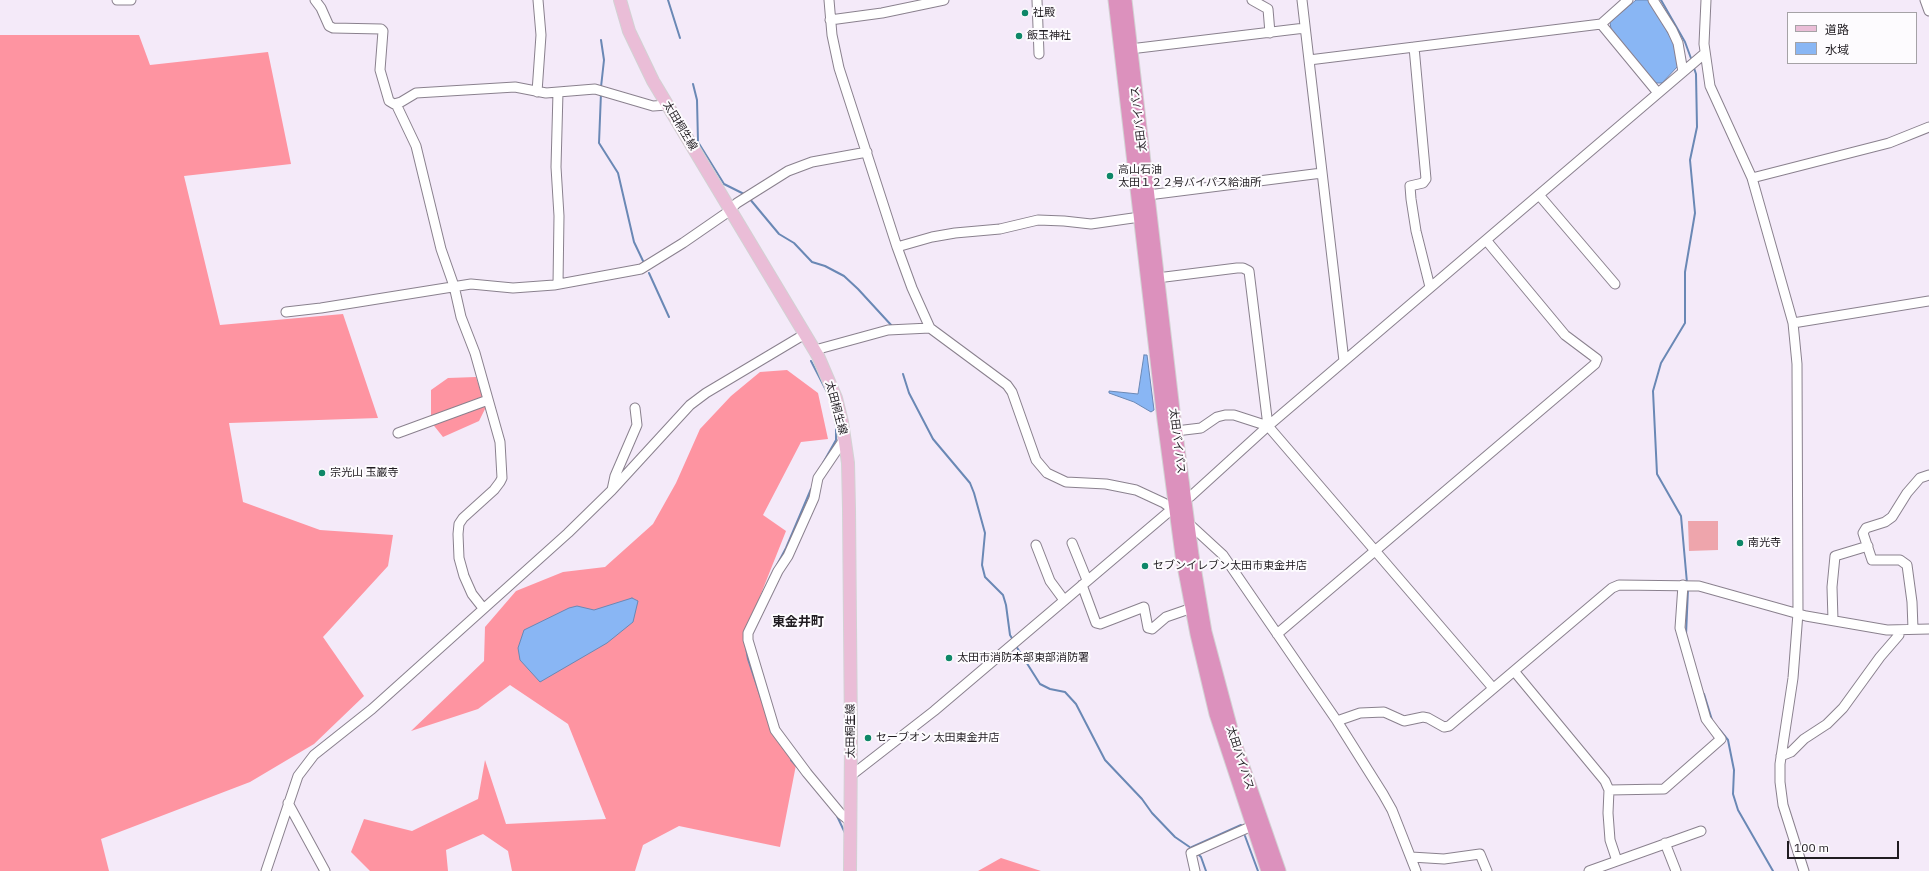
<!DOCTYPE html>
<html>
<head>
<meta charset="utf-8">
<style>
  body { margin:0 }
  #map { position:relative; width:1929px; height:871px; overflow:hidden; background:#f4eaf9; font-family:"IBM Plex Sans","Noto Sans JP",sans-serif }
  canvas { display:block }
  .legend { position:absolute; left:1787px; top:12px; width:130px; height:52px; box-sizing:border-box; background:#fdfbfe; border:1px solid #a5a2a6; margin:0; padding:5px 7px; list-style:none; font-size:12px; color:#201c21 }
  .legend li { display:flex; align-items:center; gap:8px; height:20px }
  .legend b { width:20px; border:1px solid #a5a2a6 }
  .scale { position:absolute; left:1787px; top:841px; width:112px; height:18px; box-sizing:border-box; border:2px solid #201c21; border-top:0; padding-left:5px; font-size:12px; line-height:14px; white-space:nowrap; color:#201c21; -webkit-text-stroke:3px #fdfbfe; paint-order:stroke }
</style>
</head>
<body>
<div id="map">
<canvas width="1929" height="871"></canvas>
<ul class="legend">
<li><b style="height:5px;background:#eabdd7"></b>道路</li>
<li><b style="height:11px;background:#89b6f4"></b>水域</li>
</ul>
<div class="scale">100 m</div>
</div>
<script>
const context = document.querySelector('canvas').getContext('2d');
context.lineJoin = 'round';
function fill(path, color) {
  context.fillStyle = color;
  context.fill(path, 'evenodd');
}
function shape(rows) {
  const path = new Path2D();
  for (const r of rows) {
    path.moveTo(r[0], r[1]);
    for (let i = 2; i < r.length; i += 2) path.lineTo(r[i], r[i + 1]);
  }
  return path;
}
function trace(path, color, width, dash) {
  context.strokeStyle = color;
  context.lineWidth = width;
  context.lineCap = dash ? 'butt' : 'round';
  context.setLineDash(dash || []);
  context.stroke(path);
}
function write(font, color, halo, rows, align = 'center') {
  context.font = font + ' "IBM Plex Sans","Noto Sans JP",sans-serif';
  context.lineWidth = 4;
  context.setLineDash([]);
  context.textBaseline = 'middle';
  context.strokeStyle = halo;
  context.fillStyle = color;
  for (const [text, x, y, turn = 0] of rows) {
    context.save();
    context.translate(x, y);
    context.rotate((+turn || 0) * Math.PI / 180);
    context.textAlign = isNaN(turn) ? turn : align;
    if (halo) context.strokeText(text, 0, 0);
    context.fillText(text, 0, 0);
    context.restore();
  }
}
fill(shape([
  [1688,521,1718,521,1718,550,1689,551]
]), '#eea5ac');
fill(shape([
  [0,35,139,35,150,65,268,52,291,164,184,176,220,325,343,314,378,418,229,423,243,502,320,530,393,535,388,566,323,637,364,696,314,744,250,782,101,839,109,871,0,871],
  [787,370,818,393,828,439,801,442,763,515,786,531,743,639,772,731,796,765,780,847,679,826,643,845,635,871,512,871,508,851,483,834,446,850,448,871,370,871,351,852,364,819,412,831,478,799,485,760,506,824,606,819,568,724,510,685,478,709,411,731,484,661,485,627,516,591,563,572,605,567,653,524,676,483,700,429,731,396,760,372],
  [476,377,486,407,479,421,443,437,431,422,431,390,448,378],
  [1001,858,1041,871,978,871]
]), '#fe94a1');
const water = shape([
  [1636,0,1649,0,1675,45,1678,66,1662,83,1655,83,1611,29,1610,22,1636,0],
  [1144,355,1147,355,1154,410,1151,412,1134,402,1109,393,1109,391,1138,394,1144,355],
  [632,598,638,601,633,622,607,643,540,682,520,660,518,648,524,630,569,608,577,606,594,610,632,598]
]);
fill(water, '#89b6f4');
trace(water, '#6a88b5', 1);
trace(shape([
  [668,0,680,38],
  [1661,0,1685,42,1692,61],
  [693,84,697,100,698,142,724,184,744,194],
  [601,87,604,60,601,40],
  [601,93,599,143,618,173,634,242,644,263],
  [749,198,779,234,794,243,812,262,825,266,844,276,858,289,892,326],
  [649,273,669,317],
  [811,361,829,396,836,426,836,440,823,463],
  [903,374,909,393,933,439,970,483,974,493,985,533,982,565,985,577,1003,595,1006,605,1010,635,1013,640],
  [777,565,786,548,811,489],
  [1687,583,1681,516,1657,474,1653,391,1661,363,1685,323,1685,272,1695,213,1690,160,1697,127,1696,74,1694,68],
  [1686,635,1688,589],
  [744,636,748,659,762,701],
  [1016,646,1040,684,1050,689,1065,692,1076,704,1105,760,1142,799,1152,813,1175,837,1194,850],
  [1704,694,1712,720],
  [1719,729,1728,740,1734,770,1733,794,1738,810,1773,871],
  [791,760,800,770],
  [837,816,845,833],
  [1245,836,1258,871],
  [1192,847,1241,825],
  [1197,853,1201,857,1206,871]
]), '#6a88b5', 2);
const minor = shape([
  [117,0,131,0],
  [315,0,321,8,329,26,333,28,381,29,383,31,380,70,389,101,394,104,401,102,416,93,515,87,546,93,595,89,653,106,667,105],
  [829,0,832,35,839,68,897,247,912,288,930,328,1007,385,1012,392,1036,460,1047,473,1066,482,1106,484,1136,490,1164,503,1176,512],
  [1037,0,1039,54],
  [1252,0,1268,9,1270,33],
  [1302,0,1344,361],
  [1653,0,1672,30,1678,43,1683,72],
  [1706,0,1704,44,1710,86,1752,178,1793,323,1797,364,1798,613,1793,678,1780,764,1780,782,1783,805,1804,871],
  [1925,0,1929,11],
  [830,20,882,13,944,0],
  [1601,24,1658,93],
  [1414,47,1426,179,1423,183,1410,186,1411,199,1416,231,1430,287],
  [1130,49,1305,28],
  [1309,60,1601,24,1628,0],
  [537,92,541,35,538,0],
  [558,92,556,167,559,216,558,284],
  [396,104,416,146,441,249,454,286,461,317,475,353,500,442,502,478,500,482,494,490,463,518,459,524,458,534,459,558,464,576,472,594,483,608],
  [1752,178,1889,143,1929,127],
  [1148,195,1322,173],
  [1539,195,1615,284],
  [897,247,932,237,955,233,1000,229,1038,220,1064,221,1091,224,1140,217],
  [1157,278,1237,268,1243,268,1249,271,1268,426],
  [286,312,321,308,471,284,513,288,554,285,641,269,683,243,725,214,737,203,788,171,812,162,867,152],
  [1793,323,1929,301],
  [815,350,888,330,930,328],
  [1176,431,1201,428,1217,417,1225,415,1234,415,1268,426,1493,688],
  [398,433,488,400],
  [845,438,818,478,814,498,788,556,778,571,748,633,748,640,775,730,807,773,841,814,851,822],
  [612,490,615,476,637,425,635,408],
  [1186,521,1223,555,1337,721,1383,794,1392,810,1416,871],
  [1072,543,1087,580],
  [1036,545,1050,581,1064,600],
  [1082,585,1096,623,1100,624,1144,607,1148,628,1152,629,1166,617,1192,608],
  [1833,620,1832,587,1835,556,1868,546],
  [1913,629,1912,602,1907,565,1900,560,1872,560,1863,533,1866,528,1885,522,1892,517,1907,493,1920,478,1929,475],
  [1277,634,1595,364,1597,359,1565,335,1486,240],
  [1514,671,1605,781,1609,790,1608,813,1610,840,1617,861],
  [1337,721,1360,713,1384,712,1404,721,1423,717,1428,718,1444,727,1449,726,1612,588,1619,585,1699,586,1806,616,1887,630,1929,629],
  [1781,756,1791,752,1804,739,1827,724,1843,708,1880,657,1899,635,1899,630],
  [853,774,934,711,1172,509,1191,496,1268,426,1704,54],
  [1609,790,1664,789,1721,739,1706,719,1680,628,1683,585],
  [288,803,325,871],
  [1665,843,1676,871],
  [1411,857,1444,859,1480,854,1487,871],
  [266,871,298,776,314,755,372,709,568,533,612,490,690,405,706,393,805,334],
  [1195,871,1191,853,1252,826],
  [1589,871,1701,831]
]);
const major = shape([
  [620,0,629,31,653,81,818,356,836,398,842,422,848,463,849,509,851,739,850,871]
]);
const highway = shape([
  [1115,0,1164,420,1182,555,1197,634,1216,714,1268,871],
  [1125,0,1174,419,1192,555,1205,632,1235,744,1279,871]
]);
trace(minor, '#8a818e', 11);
trace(major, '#d2d2d3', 14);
trace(highway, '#d2d2d3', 15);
trace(minor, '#fff', 9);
trace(major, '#eabdd7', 12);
trace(highway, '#dc91bd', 13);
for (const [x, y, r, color] of [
  [1025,13,4,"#0e8768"],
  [1019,36,4,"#0e8768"],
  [1110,176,4,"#0e8768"],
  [322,473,4,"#0e8768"],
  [1740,543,4,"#0e8768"],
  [1145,566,4,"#0e8768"],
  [949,658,4,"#0e8768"],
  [868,738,4,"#0e8768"]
]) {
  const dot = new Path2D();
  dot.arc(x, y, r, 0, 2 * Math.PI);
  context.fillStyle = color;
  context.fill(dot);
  trace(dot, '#fdfbfe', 1.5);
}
write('11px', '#201c21', '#fdfbfe', [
  ["社殿",1033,13],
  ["飯玉神社",1027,36],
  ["高山石油",1118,170],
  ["太田１２２号バイパス給油所",1118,183],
  ["宗光山 玉巌寺",330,473],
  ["南光寺",1748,543],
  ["セブンイレブン太田市東金井店",1153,566],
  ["太田市消防本部東部消防署",957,658],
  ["セーブオン 太田東金井店",876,738]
], 'left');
write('11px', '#201c21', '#fdfbfe', [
  ["太田バイパス",1139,119,-97],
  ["太田桐生線",680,126,59],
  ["太田桐生線",836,408,75],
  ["太田バイパス",1177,441,83],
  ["太田桐生線",851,731,-90],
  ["太田バイパス",1240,758,72]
]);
write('bold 13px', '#201c21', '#fdfbfe', [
  ["東金井町",798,622]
]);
</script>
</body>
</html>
